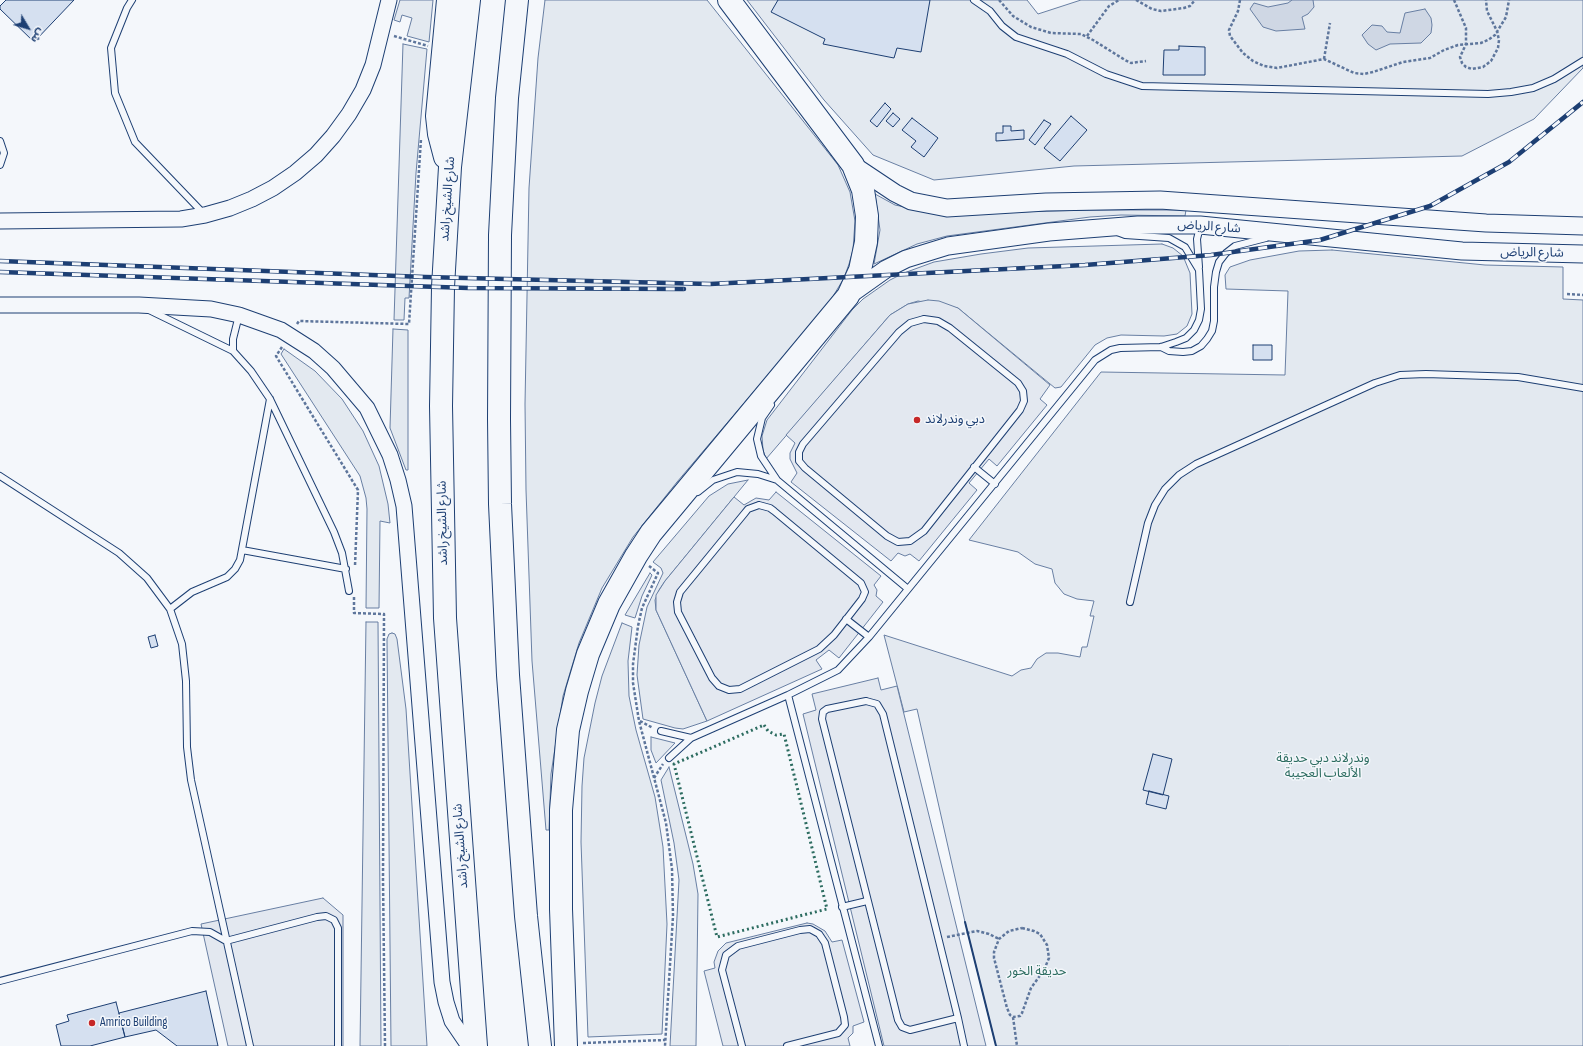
<!DOCTYPE html>
<html>
<head>
<meta charset="utf-8">
<style>
  body { margin:0 }
  #map { position:relative; width:1583px; height:1046px; overflow:hidden; background:#f4f7fb; font-family:"Sofia Sans Condensed","Noto Sans Arabic",sans-serif }
  canvas { display:block }
  .north { position:absolute; left:8px; top:8px; width:40px; height:40px; -webkit-text-stroke:3px #f4f7fb; paint-order:stroke; rotate:128deg; font-size:11px; font-weight:700; line-height:16px; text-align:center; color:#1d3f73 }
  .north::after { content:''; display:block; margin:auto; width:14px; height:18px; background:#1d3f73; clip-path:polygon(50% 0,100% 100%,50% 72%,0 100%) }
</style>
</head>
<body>
<div id="map">
<canvas width="1583" height="1046"></canvas>
<div class="north">ش</div>
</div>
<script>
const context = document.querySelector('canvas').getContext('2d');
context.lineJoin = 'round';
function fill(path, color) {
  context.fillStyle = color;
  context.fill(path, 'evenodd');
}
function shape(rows) {
  const path = new Path2D();
  for (const r of rows) {
    path.moveTo(r[0], r[1]);
    for (let i = 2; i < r.length; i += 2) path.lineTo(r[i], r[i + 1]);
  }
  return path;
}
function trace(path, color, width, dash) {
  context.strokeStyle = color;
  context.lineWidth = width;
  context.lineCap = dash ? 'butt' : 'round';
  context.setLineDash(dash || []);
  context.stroke(path);
}
function write(font, color, halo, rows, align = 'center') {
  context.font = font + ' "Sofia Sans Condensed","Noto Sans Arabic",sans-serif';
  context.lineWidth = 3;
  context.setLineDash([]);
  context.textBaseline = 'middle';
  context.strokeStyle = halo;
  context.fillStyle = color;
  for (const [text, x, y, turn = 0] of rows) {
    context.save();
    context.translate(x, y);
    context.rotate((+turn || 0) * Math.PI / 180);
    context.textAlign = isNaN(turn) ? turn : align;
    if (halo) context.strokeText(text, 0, 0);
    context.fillText(text, 0, 0);
    context.restore();
  }
}
const green = shape([
  [400,0,433,0,429,42,407,36,412,18,402,15,400,22,394,20,400,0],
  [545,0,707,0,838,165,850,192,855,221,853,250,849,264,844,278,829,303,677,482,633,537,602,588,579,643,563,696,551,774,549,830,546,830,532,661,526,490,525,404,529,188,538,58,545,0],
  [747,0,1027,0,1038,14,1081,0,1583,0,1583,68,1534,119,1462,156,1074,166,934,180,873,155,824,100,747,0],
  [403,44,427,49,416,173,409,298,405,298,404,320,394,320,403,44],
  [875,194,895,205,938,214,1090,210,1186,210,1185,216,1121,215,1090,217,947,236,917,244,874,264,880,230,875,194],
  [1162,244,1173,248,1183,256,1190,273,1192,314,1187,326,1177,334,1164,336,1121,335,1107,338,1095,345,1061,387,1055,388,958,308,918,301,908,304,890,315,883,323,766,459,763,450,762,436,767,420,852,310,863,299,890,280,904,273,934,262,981,254,1028,248,1162,244],
  [1332,250,1485,265,1563,267,1563,299,1583,300,1583,1046,996,1046,965,922,917,709,904,712,884,635,1012,676,1021,670,1031,668,1037,659,1046,653,1058,653,1080,657,1082,647,1087,647,1094,616,1090,616,1094,601,1077,599,1064,594,1055,583,1052,569,1035,564,1018,552,969,540,1101,372,1285,375,1288,291,1226,289,1225,275,1230,267,1250,260,1299,251,1332,250],
  [393,329,408,330,408,470,406,470,390,428,393,329],
  [284,349,315,371,342,399,363,431,379,466,388,504,390,523,380,521,379,608,366,608,367,509,366,498,360,476,281,354,284,349],
  [748,480,665,581,659,590,655,600,656,610,707,721,683,729,675,728,643,719,637,675,639,645,647,607,663,573,661,568,653,562,709,496,728,484,748,480],
  [650,573,652,575,642,596,635,618,625,615,650,573],
  [366,622,378,622,381,1046,360,1046,366,622],
  [622,623,632,627,628,661,629,696,636,730,655,797,663,847,667,924,662,1034,588,1037,581,842,582,786,584,758,595,703,602,676,622,623],
  [392,633,395,634,397,639,406,709,427,1046,391,1046,387,639,389,634,392,633],
  [651,737,675,743,656,763,651,750,651,737],
  [669,767,693,864,698,894,696,1046,670,1046,679,880,674,843,661,780,669,767]
]);
fill(green, '#e3e9f0');
trace(green, '#687fa3', 1);
const parking = shape([
  [928,300,939,301,958,308,1050,385,1040,399,1047,405,997,466,989,459,969,483,977,490,919,561,910,554,905,556,898,553,891,561,791,482,797,473,790,459,790,453,795,443,786,435,890,315,908,304,928,300],
  [776,492,881,576,874,585,877,590,876,596,883,602,839,658,829,650,816,660,822,669,707,721,656,610,656,595,665,581,734,497,744,505,756,498,769,500,776,492],
  [878,678,881,690,897,686,986,1046,884,1046,803,714,816,710,812,694,878,678],
  [323,898,343,915,343,1046,228,1046,201,924,323,898],
  [807,923,813,924,825,931,832,942,842,940,864,1022,853,1026,853,1033,848,1038,850,1046,723,1046,704,971,715,968,714,962,718,951,726,943,807,923]
]);
fill(parking, '#e3e8f0');
trace(parking, '#687fa3', 1);
const water = shape([
  [1292,0,1313,0,1314,7,1308,14,1302,17,1305,29,1276,31,1263,27,1250,9,1254,3,1268,7,1288,3,1292,0],
  [1425,9,1431,18,1432,25,1431,33,1421,43,1390,44,1376,50,1368,44,1362,35,1372,25,1382,26,1387,32,1400,33,1405,13,1425,9]
]);
fill(water, '#cfd7e4');
trace(water, '#687fa3', 1);
const building = shape([
  [6,0,74,0,34,42,0,9,0,6,6,0],
  [778,0,930,0,921,52,897,48,894,58,823,44,825,39,771,12,778,0],
  [1179,46,1205,47,1205,75,1163,75,1164,50,1179,50,1179,46],
  [885,103,891,109,877,127,870,121,885,103],
  [893,113,900,119,893,127,886,121,893,113],
  [1071,116,1087,130,1060,161,1044,148,1071,116],
  [912,118,938,138,924,157,911,147,916,141,902,130,912,118],
  [1044,120,1051,124,1035,145,1029,140,1044,120],
  [1003,126,1011,126,1011,131,1024,130,1024,139,996,141,996,133,1003,133,1003,126],
  [1253,345,1272,345,1272,360,1253,360,1253,345],
  [155,635,158,646,151,648,148,637,155,635],
  [1153,754,1172,759,1163,795,1143,790,1153,754],
  [1149,791,1169,796,1166,809,1146,804,1149,791],
  [206,991,218,1046,177,1046,156,1030,125,1037,119,1013,206,991],
  [116,1002,125,1037,90,1046,61,1046,56,1025,69,1021,67,1015,116,1002]
]);
fill(building, '#d5e0f0');
trace(building, '#1d3f73', 1);
const service = shape([
  [132,0,127,8,111,48,115,93,135,142,204,214],
  [974,0,990,11,1002,26,1016,37,1067,54,1106,74,1142,86,1488,94,1511,92,1533,88,1554,79,1583,61],
  [0,141,4,153,0,165],
  [1199,267,1197,239,1200,227],
  [149,310,233,351,251,371,270,399,334,532,342,553,349,591],
  [924,319,938,321,950,328,1018,383,1023,391,1024,401,1020,410,924,531,910,541,898,542,887,536,805,468,799,461,799,452,803,444,899,332,910,323,924,319],
  [1161,347,1169,351,1183,352,1192,351,1201,346,1207,339,1212,331,1214,321,1214,287,1216,272,1219,262,1226,253,1235,246,1266,238],
  [233,351,233,339,239,315],
  [771,405,762,418,757,439,761,456,777,480,908,589],
  [974,467,995,484],
  [0,476,119,553,147,578,170,609,182,644,186,681,187,747,191,780,250,1046],
  [698,492,713,480,737,472,758,474,777,480],
  [759,505,770,508,774,511,861,583,865,592,862,599,834,635,819,649,740,689,729,690,719,686,712,678,678,612,677,602,680,592,744,514,748,509,759,505],
  [242,550,346,569],
  [1130,602,1148,523,1155,505,1165,489,1179,475,1196,464,1375,383,1400,375,1426,374,1518,377,1583,388],
  [170,609,192,592,227,577,235,569,240,560,270,399],
  [846,619,869,637],
  [788,695,879,1046],
  [866,701,877,704,883,714,958,1018,910,1030,902,1027,898,1020,822,719,823,712,827,709,866,701],
  [661,731,691,738],
  [669,758,691,738,788,695,838,670,869,637,1095,360,1111,350,1120,348,1161,347,1176,342,1186,338,1194,330,1199,320,1201,309,1199,270,1185,247,1169,238,1125,235,1117,232],
  [842,907,867,901],
  [0,981,192,931,210,932,226,941,317,917,326,916,334,920,338,928,338,1046],
  [958,1018,964,1046],
  [742,1046,722,970,726,955,738,946,800,930,810,929,819,934,825,943,844,1017,845,1025,838,1033,787,1046]
]);
const tertiary = shape([
  [0,221,181,219,205,215,230,208,252,199,273,188,295,173,316,155,333,136,349,114,363,90,373,65,389,0],
  [0,305,139,305,211,309,239,315,281,330,314,351,333,368,367,408,390,455,398,480,404,506,442,982,446,1002,452,1021,469,1046]
]);
const secondary = shape([
  [853,165,895,193,911,201,947,208,1046,202,1160,200,1486,223,1583,226],
  [848,296,886,269,906,259,948,246,1049,232,1138,225,1200,225,1462,251,1583,254]
]);
const motorway = shape([
  [469,0,450,167,443,287,441,406,445,618,476,1046],
  [517,0,507,98,500,235,499,419,500,504,508,675,526,916,540,1046],
  [445,157,439,134,437,116,448,0],
  [566,1046,561,909,561,810,568,730,577,691,588,654,609,604,636,556,651,533,848,296,860,270,866,242,867,216,863,190,853,165,729,0]
]);
trace(service, '#1d3f73', 8);
trace(tertiary, '#1d3f73', 17);
trace(secondary, '#1d3f73', 19);
trace(motorway, '#1d3f73', 24);
trace(shape([
  [999,0,1013,16,1031,27,1051,33,1081,34,1093,40,1125,60,1131,63,1146,61],
  [1136,0,1152,9,1161,11,1184,8,1190,6,1195,0],
  [1240,0,1238,11,1229,30,1230,36,1243,53,1253,61,1264,66,1277,68,1324,59,1354,73,1364,74,1373,72,1403,62,1430,58,1444,50,1458,45,1481,43,1488,40,1495,35,1506,17,1509,0],
  [1454,0,1466,28,1466,44,1460,57,1462,63,1466,67,1472,69,1483,67,1491,61,1498,48,1499,40,1497,31,1487,11,1486,0],
  [394,36,428,46],
  [1087,36,1109,6,1119,0],
  [1324,59,1330,23],
  [1567,294,1583,295],
  [297,324,299,321,409,324,421,139],
  [282,347,276,356,358,490,355,566],
  [649,566,658,573,642,608,638,626,633,664,633,683,639,721,666,823,672,869,673,916,665,1046],
  [354,597,354,613,384,614,383,880,385,1046],
  [640,721,653,728],
  [654,778,663,764],
  [1022,928,1034,931,1040,934,1047,945,1049,958,1044,970,1031,988,1022,1013,1020,1016,1013,1017,1010,1015,1007,1008,994,958,994,952,999,939,1009,931,1022,928],
  [947,937,977,931,989,934,999,939],
  [1013,1017,1017,1046],
  [583,1043,665,1040]
]), '#5e769c', 2.5, [3, 2]);
trace(service, '#f4f7fb', 6);
trace(tertiary, '#f4f7fb', 15);
trace(secondary, '#f4f7fb', 17);
trace(motorway, '#f4f7fb', 22);
const rail = shape([
  [0,261,425,277,710,284,1085,265,1211,255,1320,240,1430,206,1509,162,1583,102],
  [0,272,468,288,684,289]
]);
trace(rail, '#1d3f73', 4.5);
trace(rail, '#f4f7fb', 3, [9]);
trace(shape([
  [764,725,768,731,776,735,784,734,827,909,717,937,674,764,764,725]
]), '#2c6c60', 3, [2, 3]);
trace(shape([
  [965,922,996,1046]
]), '#1d3f73', 2);
for (const [x, y, r, color] of [
  [917,420,4,"#c62828"],
  [92,1023,4,"#c62828"]
]) {
  const dot = new Path2D();
  dot.arc(x, y, r, 0, 2 * Math.PI);
  context.fillStyle = color;
  context.fill(dot);
  trace(dot, '#f4f7fb', 1.5);
}
write('13px', '#1d3f73', '#f4f7fb', [
  ["شارع الشيخ راشد",448,199,-86],
  ["شارع الرياض",1209,227,4],
  ["شارع الرياض",1532,253,1],
  ["شارع الشيخ راشد",443,523,-91],
  ["شارع الشيخ راشد",461,846,-94]
]);
write('13px', '#1d3f73', '#f4f7fb', [
  ["دبي وندرلاند",925,420],
  ["Amrico Building",100,1023]
], 'left');
write('13px', '#2c6c60', '#f4f7fb', [
  ["وندرلاند دبي حديقة",1323,759],
  ["الألعاب العجيبة",1323,774],
  ["حديقة الخور",1037,972]
]);
</script>
</body>
</html>
